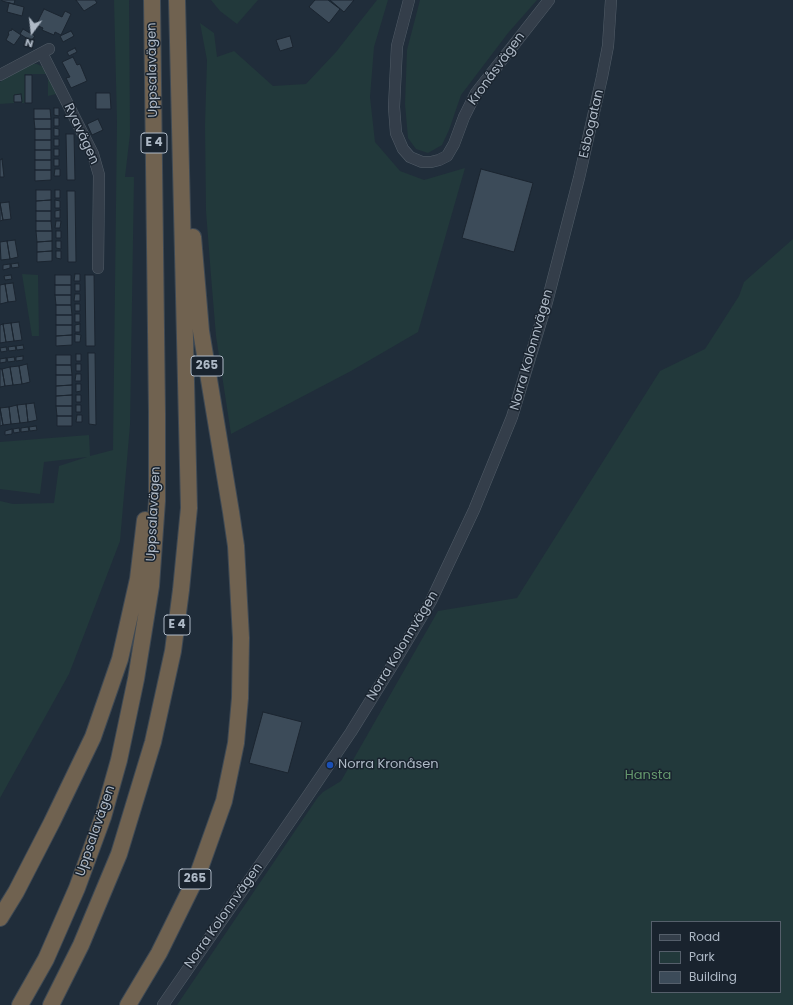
<!DOCTYPE html>
<html>
<head>
<meta charset="utf-8">
<style>
  body { margin:0 }
  #map { position:relative; width:793px; height:1005px; overflow:hidden; background:#202d3a; font-family:Poppins,sans-serif }
  canvas { display:block }
  .legend { position:absolute; left:651px; top:921px; width:130px; height:72px; box-sizing:border-box; background:#19232e; border:1px solid #555f6b; margin:0; padding:5px 7px; list-style:none; font-size:12px; color:#aeb9c6 }
  .legend li { display:flex; align-items:center; gap:8px; height:20px }
  .legend b { width:20px; border:1px solid #555f6b }
  .north { position:absolute; left:12px; top:12px; width:40px; height:40px; -webkit-text-stroke:3px #19232e; paint-order:stroke; rotate:195deg; font-size:11px; font-weight:700; line-height:16px; text-align:center; color:#aeb9c6 }
  .north::after { content:''; display:block; margin:auto; width:14px; height:18px; background:#aeb9c6; clip-path:polygon(50% 0,100% 100%,50% 72%,0 100%) }
</style>
</head>
<body>
<div id="map">
<canvas width="793" height="1005"></canvas>
<ul class="legend">
<li><b style="height:5px;background:#343e4a"></b>Road</li>
<li><b style="height:11px;background:#22393b"></b>Park</li>
<li><b style="height:11px;background:#3c4b59"></b>Building</li>
</ul>
<div class="north">N</div>
</div>
<script>
const context = document.querySelector('canvas').getContext('2d');
context.lineJoin = 'round';
function fill(path, color) {
  context.fillStyle = color;
  context.fill(path, 'evenodd');
}
function shape(rows) {
  const path = new Path2D();
  for (const r of rows) {
    path.moveTo(r[0], r[1]);
    for (let i = 2; i < r.length; i += 2) path.lineTo(r[i], r[i + 1]);
  }
  return path;
}
function trace(path, color, width, dash) {
  context.strokeStyle = color;
  context.lineWidth = width;
  context.lineCap = dash ? 'butt' : 'round';
  context.setLineDash(dash || []);
  context.stroke(path);
}
function write(font, color, halo, rows, align = 'center') {
  context.font = font + ' Poppins,sans-serif';
  context.lineWidth = 3;
  context.setLineDash([]);
  context.textBaseline = 'middle';
  context.strokeStyle = halo;
  context.fillStyle = color;
  for (const [text, x, y, turn = 0] of rows) {
    context.save();
    context.translate(x, y);
    context.rotate((+turn || 0) * Math.PI / 180);
    context.textAlign = isNaN(turn) ? turn : align;
    if (halo) context.strokeText(text, 0, 0);
    context.fillText(text, 0, 0);
    context.restore();
  }
}
fill(shape([
  [114,0,129,0,130,134,125,177,134,177,130,425,120,541,69,674,0,798,0,501,13,504,54,503,59,466,87,457,44,462,40,494,0,489,0,442,89,435,90,456,113,450,117,122],
  [211,0,258,0,237,24,220,11],
  [377,0,388,0,374,47,370,97,375,142,400,171,424,180,465,168,418,332,351,371,231,434,216,336,211,276,206,211,205,125,207,60,200,23,214,33,217,57,234,51,273,86,306,84,336,52],
  [420,0,537,0,508,33,461,95,449,130,442,145,428,153,416,149,408,138,405,104,407,50],
  [32,64,37,64,45,68,58,90,56,94,48,96,48,74,25,74,25,103,22,103,21,94,14,95,14,103,0,104,0,82],
  [793,239,793,1005,177,1005,318,797,323,792,341,781,438,611,517,598,660,371,705,349,739,296,744,282],
  [652,922,780,922,780,992,652,992],
  [22,274,38,275,39,336,32,336]
]), '#22393b');
const building = shape([
  [2,0,15,0,14,4,2,1,2,0],
  [76,0,95,0,97,3,84,11,76,0],
  [315,0,328,0,340,9,329,23,309,7,315,0],
  [330,0,354,0,344,12,330,0],
  [9,3,24,7,22,16,7,12,9,3],
  [44,9,62,17,65,11,71,14,61,35,55,32,54,35,42,30,43,28,36,25,44,9],
  [12,29,21,35,14,45,6,40,9,34,8,33,10,30,11,31,12,29],
  [23,29,35,36,31,41,20,34,23,29],
  [71,31,74,36,63,42,60,36,71,31],
  [290,36,293,47,280,51,276,40,290,36],
  [75,48,77,52,69,56,67,52,75,48],
  [73,57,77,65,80,64,87,81,71,88,66,78,70,77,62,62,73,57],
  [25,75,32,75,32,103,25,103,25,75],
  [96,93,110,93,111,109,96,109,96,93],
  [21,94,22,102,14,102,14,95,21,94],
  [54,108,59,108,59,116,54,115,54,108],
  [34,109,50,109,51,119,34,119,34,109],
  [54,118,59,118,59,126,54,126,54,118],
  [34,119,51,119,51,129,35,129,34,119],
  [98,119,103,130,92,135,87,124,98,119],
  [54,128,59,129,59,136,54,136,54,128],
  [35,129,51,129,51,140,35,140,35,129],
  [66,134,74,134,75,180,67,180,66,134],
  [54,139,59,139,59,146,54,146,54,139],
  [35,140,51,140,51,150,35,150,35,140],
  [54,149,59,149,59,156,54,156,54,149],
  [35,150,51,150,51,160,35,160,35,150],
  [2,159,4,177,0,177,0,160,2,159],
  [54,159,59,159,59,166,54,166,54,159],
  [35,160,51,160,51,170,35,170,35,160],
  [55,169,60,169,60,176,54,176,55,169],
  [481,169,533,183,514,252,462,238,481,169],
  [35,170,51,170,51,180,35,181,35,170],
  [36,190,51,190,51,200,36,201,36,190],
  [55,190,60,190,60,198,55,198,55,190],
  [67,191,75,191,76,262,68,262,67,191],
  [51,200,51,211,36,211,36,201,51,200],
  [55,200,60,201,60,208,55,208,55,200],
  [9,202,11,219,3,220,0,203,9,202],
  [0,203,3,220,0,221,0,203],
  [60,210,60,218,55,218,55,211,60,210],
  [36,211,51,211,51,221,36,221,36,211],
  [36,221,51,221,52,231,36,231,36,221],
  [56,221,61,221,60,228,55,228,56,221],
  [36,231,52,231,52,241,37,242,36,231],
  [56,231,61,231,61,238,56,238,56,231],
  [15,240,18,257,10,259,7,241,15,240],
  [7,241,10,259,1,260,0,242,7,241],
  [52,241,52,251,37,252,37,242,52,241],
  [56,241,61,241,61,249,56,248,56,241],
  [52,251,52,261,37,262,37,252,52,251],
  [56,251,61,251,61,259,56,258,56,251],
  [18,263,19,267,12,268,11,264,18,263],
  [10,264,10,268,3,270,3,265,10,264],
  [75,274,80,274,80,281,74,281,75,274],
  [11,275,12,279,5,280,4,276,11,275],
  [55,275,71,275,71,285,55,285,55,275],
  [85,275,94,275,95,346,86,346,85,275],
  [13,283,16,301,8,302,5,284,13,283],
  [5,284,8,302,0,304,0,285,5,284],
  [75,284,80,284,80,291,75,291,75,284],
  [55,285,71,285,71,295,55,295,55,285],
  [75,294,80,294,80,301,74,301,75,294],
  [55,295,71,295,71,305,56,305,55,295],
  [75,304,80,304,80,311,75,311,75,304],
  [56,305,71,305,72,315,56,315,56,305],
  [75,314,80,314,80,322,75,322,75,314],
  [56,315,72,315,72,325,56,325,56,315],
  [19,322,22,340,14,341,11,323,19,322],
  [11,323,14,341,6,342,3,324,11,323],
  [3,324,6,342,0,343,0,325,3,324],
  [80,324,80,332,75,332,75,325,80,324],
  [56,325,72,325,72,335,56,336,56,325],
  [75,334,81,335,80,342,75,342,75,334],
  [72,335,72,345,56,346,56,336,72,335],
  [23,345,24,349,17,350,16,346,23,345],
  [15,346,16,350,9,351,8,347,15,346],
  [6,347,7,351,1,352,0,348,6,347],
  [88,353,95,353,96,425,89,424,88,353],
  [76,354,81,354,81,361,76,361,76,354],
  [56,355,71,355,71,365,56,365,56,355],
  [23,356,23,360,16,361,16,357,23,356],
  [14,357,15,361,8,362,7,358,14,357],
  [6,358,6,362,0,363,0,359,6,358],
  [27,364,30,382,22,384,19,366,27,364],
  [76,364,81,364,81,371,76,371,76,364],
  [56,365,71,365,72,375,56,375,56,365],
  [19,366,22,384,13,385,10,367,19,366],
  [10,367,13,385,5,386,2,369,10,367],
  [0,369,2,369,5,386,0,387,0,369],
  [76,374,81,374,81,381,75,381,76,374],
  [56,375,72,375,72,385,56,386,56,375],
  [76,384,81,384,81,391,76,392,76,384],
  [72,385,72,395,56,396,56,386,72,385],
  [72,395,72,406,56,406,56,396,72,395],
  [76,395,81,395,81,402,76,402,76,395],
  [34,403,37,420,28,422,26,404,34,403],
  [26,404,28,422,20,423,17,405,26,404],
  [17,405,20,423,11,424,9,407,17,405],
  [76,405,81,405,81,412,76,412,76,405],
  [56,406,72,406,72,416,57,416,56,406],
  [9,407,11,424,3,425,0,408,9,407],
  [0,408,3,425,0,426,0,408],
  [77,415,82,415,82,422,76,422,77,415],
  [57,416,72,416,72,426,57,426,57,416],
  [36,426,37,430,30,431,29,427,36,426],
  [28,427,29,431,21,432,21,428,28,427],
  [19,428,20,432,14,433,13,429,19,428],
  [12,429,12,434,5,435,5,431,12,429],
  [263,712,302,722,288,773,249,763,263,712]
]);
fill(building, '#3c4b59');
trace(building, '#1b2530', 1);
const minor = shape([
  [409,0,397,46,394,107,396,133,403,149,410,157,422,162,431,162,439,160,447,156,454,144,464,117,476,93,549,0],
  [42,53,93,154,99,175,98,268],
  [0,75,49,49],
  [163,1005,307,797,351,732,398,656,431,601,474,510,512,417,547,302,579,178,602,77,608,46,611,0]
]);
const highway = shape([
  [0,918,16,892,52,822,93,737,120,659,138,579,145,520],
  [20,1005,46,959,77,888,103,817,119,760,136,679,151,586,157,501,157,413,152,0],
  [51,1005,81,945,119,854,153,742,173,651,181,590,189,508,177,0],
  [128,1005,159,953,198,874,224,801,236,743,240,698,241,638,236,546,231,512,201,331,193,237]
]);
trace(minor, '#515c67', 12);
trace(highway, '#3e4954', 18);
trace(minor, '#343e4a', 11);
trace(highway, '#706250', 16);
for (const [x, y, r, color] of [
  [330,765,4,"#1a4fb4"]
]) {
  const dot = new Path2D();
  dot.arc(x, y, r, 0, 2 * Math.PI);
  context.fillStyle = color;
  context.fill(dot);
  trace(dot, '#19232e', 1.5);
}
for (const [x, y, w] of [
  [154,143,26],
  [207,366,32],
  [177,625,26],
  [195,879,32]
]) {
  const box = new Path2D();
  box.roundRect(x - w / 2, y - 10, w, 20, 3);
  context.fillStyle = '#19232e';
  context.fill(box);
  trace(box, '#aeb9c6', 1);
}
write('bold 12px', '#aeb9c6', null, [
  ["E 4",154,143],
  ["265",207,366],
  ["E 4",177,625],
  ["265",195,879]
]);
write('13px', '#aeb9c6', '#19232e', [
  ["Kronåsvägen",497,69,-54],
  ["Uppsalavägen",153,70,-91],
  ["Esbogatan",592,124,-77],
  ["Ryavägen",81,134,65],
  ["Norra Kolonnvägen",532,350,-74],
  ["Uppsalavägen",154,514,-87],
  ["Norra Kolonnvägen",403,646,-59],
  ["Uppsalavägen",96,831,-71],
  ["Norra Kolonnvägen",224,916,-55]
]);
write('13px', '#aeb9c6', '#19232e', [
  ["Norra Kronåsen",338,765]
], 'left');
write('13px', '#65986d', '#19232e', [
  ["Hansta",648,776]
]);
</script>
</body>
</html>
